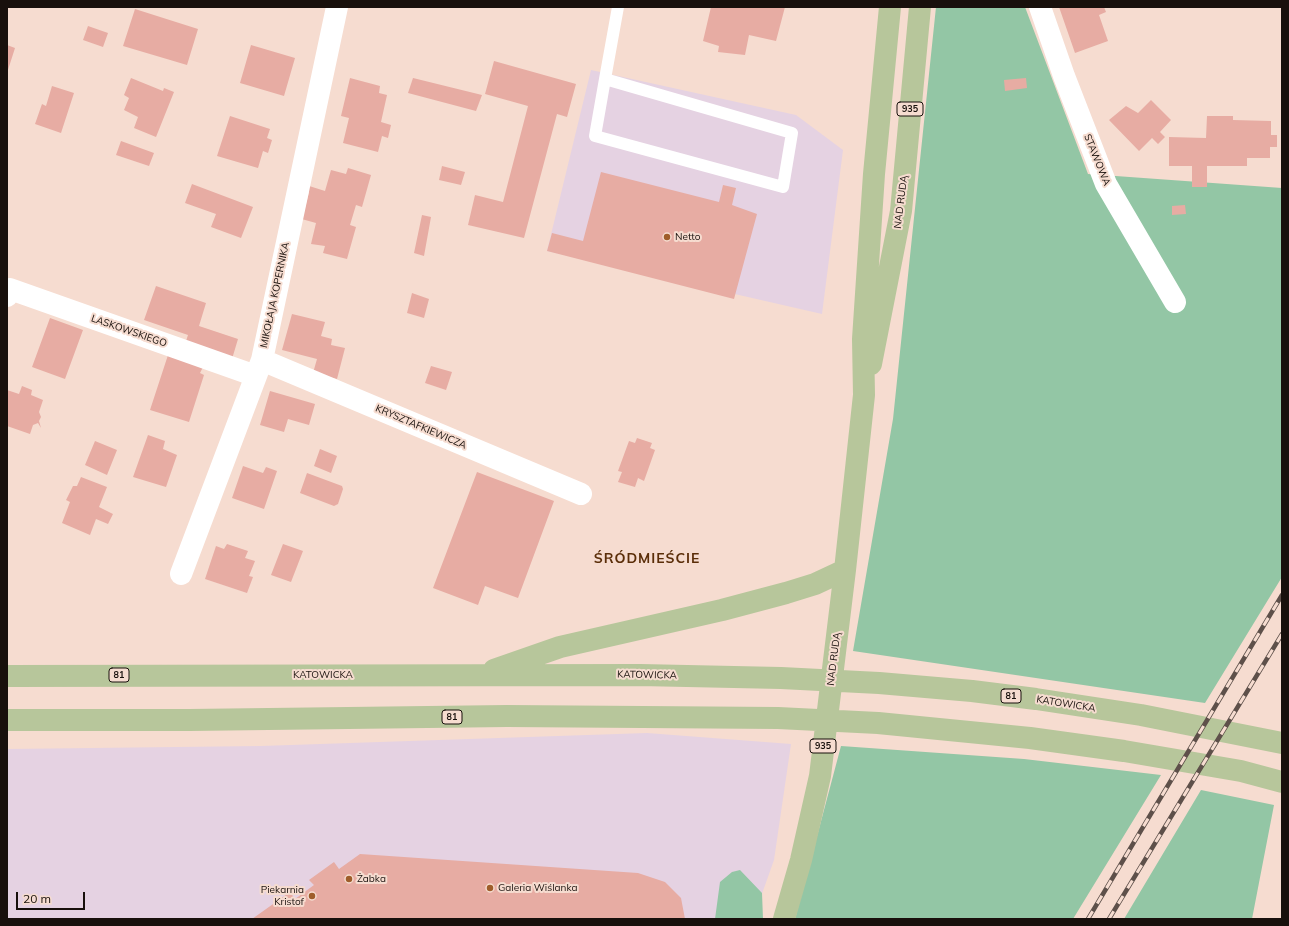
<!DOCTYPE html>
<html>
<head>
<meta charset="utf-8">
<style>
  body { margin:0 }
  #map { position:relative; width:1289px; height:926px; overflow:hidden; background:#f6dcd0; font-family:Mulish,sans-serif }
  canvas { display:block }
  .frame { position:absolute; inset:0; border:8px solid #18100c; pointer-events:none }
  .scale { position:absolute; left:16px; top:892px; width:69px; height:18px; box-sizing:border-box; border:2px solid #18100c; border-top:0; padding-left:5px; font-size:12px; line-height:14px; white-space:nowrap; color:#18100c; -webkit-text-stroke:3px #f6dcd0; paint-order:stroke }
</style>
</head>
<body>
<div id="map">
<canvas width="1289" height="926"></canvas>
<div class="frame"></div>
<div class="scale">20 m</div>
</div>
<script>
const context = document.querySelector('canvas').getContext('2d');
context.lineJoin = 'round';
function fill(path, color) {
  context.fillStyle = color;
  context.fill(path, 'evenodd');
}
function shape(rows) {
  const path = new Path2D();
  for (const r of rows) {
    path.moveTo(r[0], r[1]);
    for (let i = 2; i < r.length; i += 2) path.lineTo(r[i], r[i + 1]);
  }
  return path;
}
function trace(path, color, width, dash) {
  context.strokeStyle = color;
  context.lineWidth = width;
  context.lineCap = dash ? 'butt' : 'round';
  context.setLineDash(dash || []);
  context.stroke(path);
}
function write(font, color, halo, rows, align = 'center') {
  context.font = font + ' Mulish,sans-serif';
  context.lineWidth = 4;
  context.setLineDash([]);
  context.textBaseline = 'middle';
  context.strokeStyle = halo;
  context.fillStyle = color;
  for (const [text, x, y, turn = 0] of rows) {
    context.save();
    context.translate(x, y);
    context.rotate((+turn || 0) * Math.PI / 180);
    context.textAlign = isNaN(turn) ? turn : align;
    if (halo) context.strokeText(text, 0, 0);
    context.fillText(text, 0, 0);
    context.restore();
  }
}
fill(shape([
  [591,70,796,115,843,150,822,314,547,251],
  [647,733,791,744,774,860,753,919,7,919,7,749,261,746]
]), '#e5d2e2');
fill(shape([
  [936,7,1025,7,1088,174,1282,188,1282,577,1205,703,853,651,893,419],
  [841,746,1024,759,1161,775,1073,919,795,919],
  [1201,790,1274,805,1252,919,1124,919],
  [740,870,762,893,763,919,715,919,720,882,732,872]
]), '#93c6a5');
fill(shape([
  [711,7,785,7,776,41,749,35,745,55,718,52,719,46,703,41],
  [1059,7,1104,7,1106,12,1099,15,1108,41,1075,53],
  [135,9,198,29,187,65,123,46],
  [88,26,108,33,103,47,83,40],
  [7,45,15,48,7,73],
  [251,45,295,58,284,96,240,83],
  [494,61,576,84,567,117,557,114,524,238,468,225,475,195,503,202,528,106,485,94],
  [131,78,163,91,164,88,174,92,156,137,134,128,138,117,124,110,129,98,124,95],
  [350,78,380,86,379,93,387,95,381,122,391,125,388,138,382,136,378,152,343,143,349,118,341,116],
  [413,78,482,95,476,111,408,93],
  [1026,78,1027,88,1005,91,1004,80],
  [52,86,74,93,61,133,35,124,42,104,46,106],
  [1151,100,1171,120,1160,132,1165,137,1158,144,1152,138,1139,151,1109,120,1126,106,1138,113],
  [230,116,270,129,267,138,272,140,268,153,263,151,258,168,217,156],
  [1207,116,1233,116,1233,120,1271,121,1271,135,1277,135,1277,147,1270,147,1270,158,1247,158,1247,166,1207,166,1207,187,1192,187,1192,166,1169,166,1169,137,1206,138],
  [121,141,154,153,149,166,116,155],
  [442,166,465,172,461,185,439,180],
  [348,168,371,175,362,207,356,205,350,225,356,227,347,259,323,253,325,246,311,244,316,223,298,218,304,212,309,192,305,191,306,185,325,191,331,170,346,174],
  [601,172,719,202,723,185,736,188,732,205,757,214,734,299,547,251,552,233,583,241],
  [192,184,253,207,241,238,211,227,216,214,185,203],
  [1185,205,1186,214,1172,215,1172,206],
  [422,215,431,217,424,256,414,253],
  [156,286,206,303,199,326,238,339,232,359,185,344,188,335,144,320],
  [412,293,429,299,424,318,407,313],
  [292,314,325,322,321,336,332,339,331,345,345,348,337,379,313,373,317,359,282,350],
  [50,318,83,330,65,379,32,367],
  [168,355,203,367,200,373,204,375,189,422,150,410],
  [431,366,452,372,446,390,425,383],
  [22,386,32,390,31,395,43,400,39,412,41,417,39,421,41,428,38,423,33,425,30,434,7,426,7,390,19,394],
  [270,391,315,404,309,425,288,419,284,432,260,425],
  [148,435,165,441,163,449,177,455,166,487,133,477],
  [637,438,652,443,650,448,655,450,644,481,638,478,635,487,618,482,622,472,618,471,629,441,635,443],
  [95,441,117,450,107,475,85,465],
  [320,449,337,456,331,473,314,466],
  [243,466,263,473,266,467,277,471,264,509,232,498],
  [477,472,554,501,518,598,485,586,478,605,433,588],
  [307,473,342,486,343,489,338,504,334,506,300,493],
  [81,477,107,487,99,507,113,514,108,524,96,519,90,535,62,523,70,502,66,500,73,486,77,486],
  [227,544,248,551,245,558,255,561,249,576,253,577,247,593,205,579,216,546,224,549],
  [283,544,303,551,291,582,271,575],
  [360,854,638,873,665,882,681,898,685,919,252,919,290,892,295,899,314,885,309,880,334,862,339,869]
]), '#e7aca3');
trace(shape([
  [605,79,792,133,783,187,595,136,605,79,618,7]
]), '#fff', 12);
trace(shape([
  [1040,7,1064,76,1106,184,1175,302],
  [7,296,10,289,256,376],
  [262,360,581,494],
  [181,574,262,360,337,7]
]), '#fff', 22);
trace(shape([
  [871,364,901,211,920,7],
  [494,670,560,647,722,610,786,593,815,584,845,570],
  [7,676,640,675,781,678,879,683,972,691,1036,699,1141,715,1282,743],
  [7,720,189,720,507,716,778,718,878,723,1030,738,1124,751,1241,771,1282,782],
  [784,919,801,860,820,776,845,570,864,395,863,339,874,174,890,7]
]), '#b7c69b', 22);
const rail = shape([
  [1088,919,1282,595],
  [1109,919,1282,634]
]);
trace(rail, '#5e504a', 4.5);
trace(rail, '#f6dcd0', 3, [9]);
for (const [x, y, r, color] of [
  [667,237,4,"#9f5d2a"],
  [349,879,4,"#9f5d2a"],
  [490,888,4,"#9f5d2a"],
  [312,896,4,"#9f5d2a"]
]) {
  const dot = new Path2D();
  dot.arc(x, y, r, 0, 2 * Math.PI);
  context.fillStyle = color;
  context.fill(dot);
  trace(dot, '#f6dcd0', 1.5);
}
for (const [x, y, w] of [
  [910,109,26],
  [119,675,20],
  [1011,696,20],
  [452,717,20],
  [823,746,26]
]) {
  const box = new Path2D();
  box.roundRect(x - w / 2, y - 7, w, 14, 3);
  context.fillStyle = '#f6dcd0';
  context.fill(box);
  trace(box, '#18100c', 1);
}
write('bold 9px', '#18100c', null, [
  ["935",910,109],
  ["81",119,675],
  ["81",1011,696],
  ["81",452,717],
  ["935",823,746]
]);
write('10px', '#18100c', '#f6dcd0', [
  ["STAWOWA",1097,160,68],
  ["NAD RUDĄ",901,202,-83],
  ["MIKOŁAJA KOPERNIKA",275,295,-78],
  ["LASKOWSKIEGO",129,331,19],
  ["KRYSZTAFKIEWICZA",421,427,23],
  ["NAD RUDĄ",834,659,-83],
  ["KATOWICKA",323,675],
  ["KATOWICKA",647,675,1],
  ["KATOWICKA",1066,704,9]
]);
write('10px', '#18100c', '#f6dcd0', [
  ["Netto",675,237],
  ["Żabka",357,879],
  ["Galeria Wiślanka",498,888],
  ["Piekarnia",304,890,"right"],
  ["Kristof",304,902,"right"]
], 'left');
context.letterSpacing = '1px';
write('bold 14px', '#5b2e09', '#f6dcd0', [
  ["ŚRÓDMIEŚCIE",647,559]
]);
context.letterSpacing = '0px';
</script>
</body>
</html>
